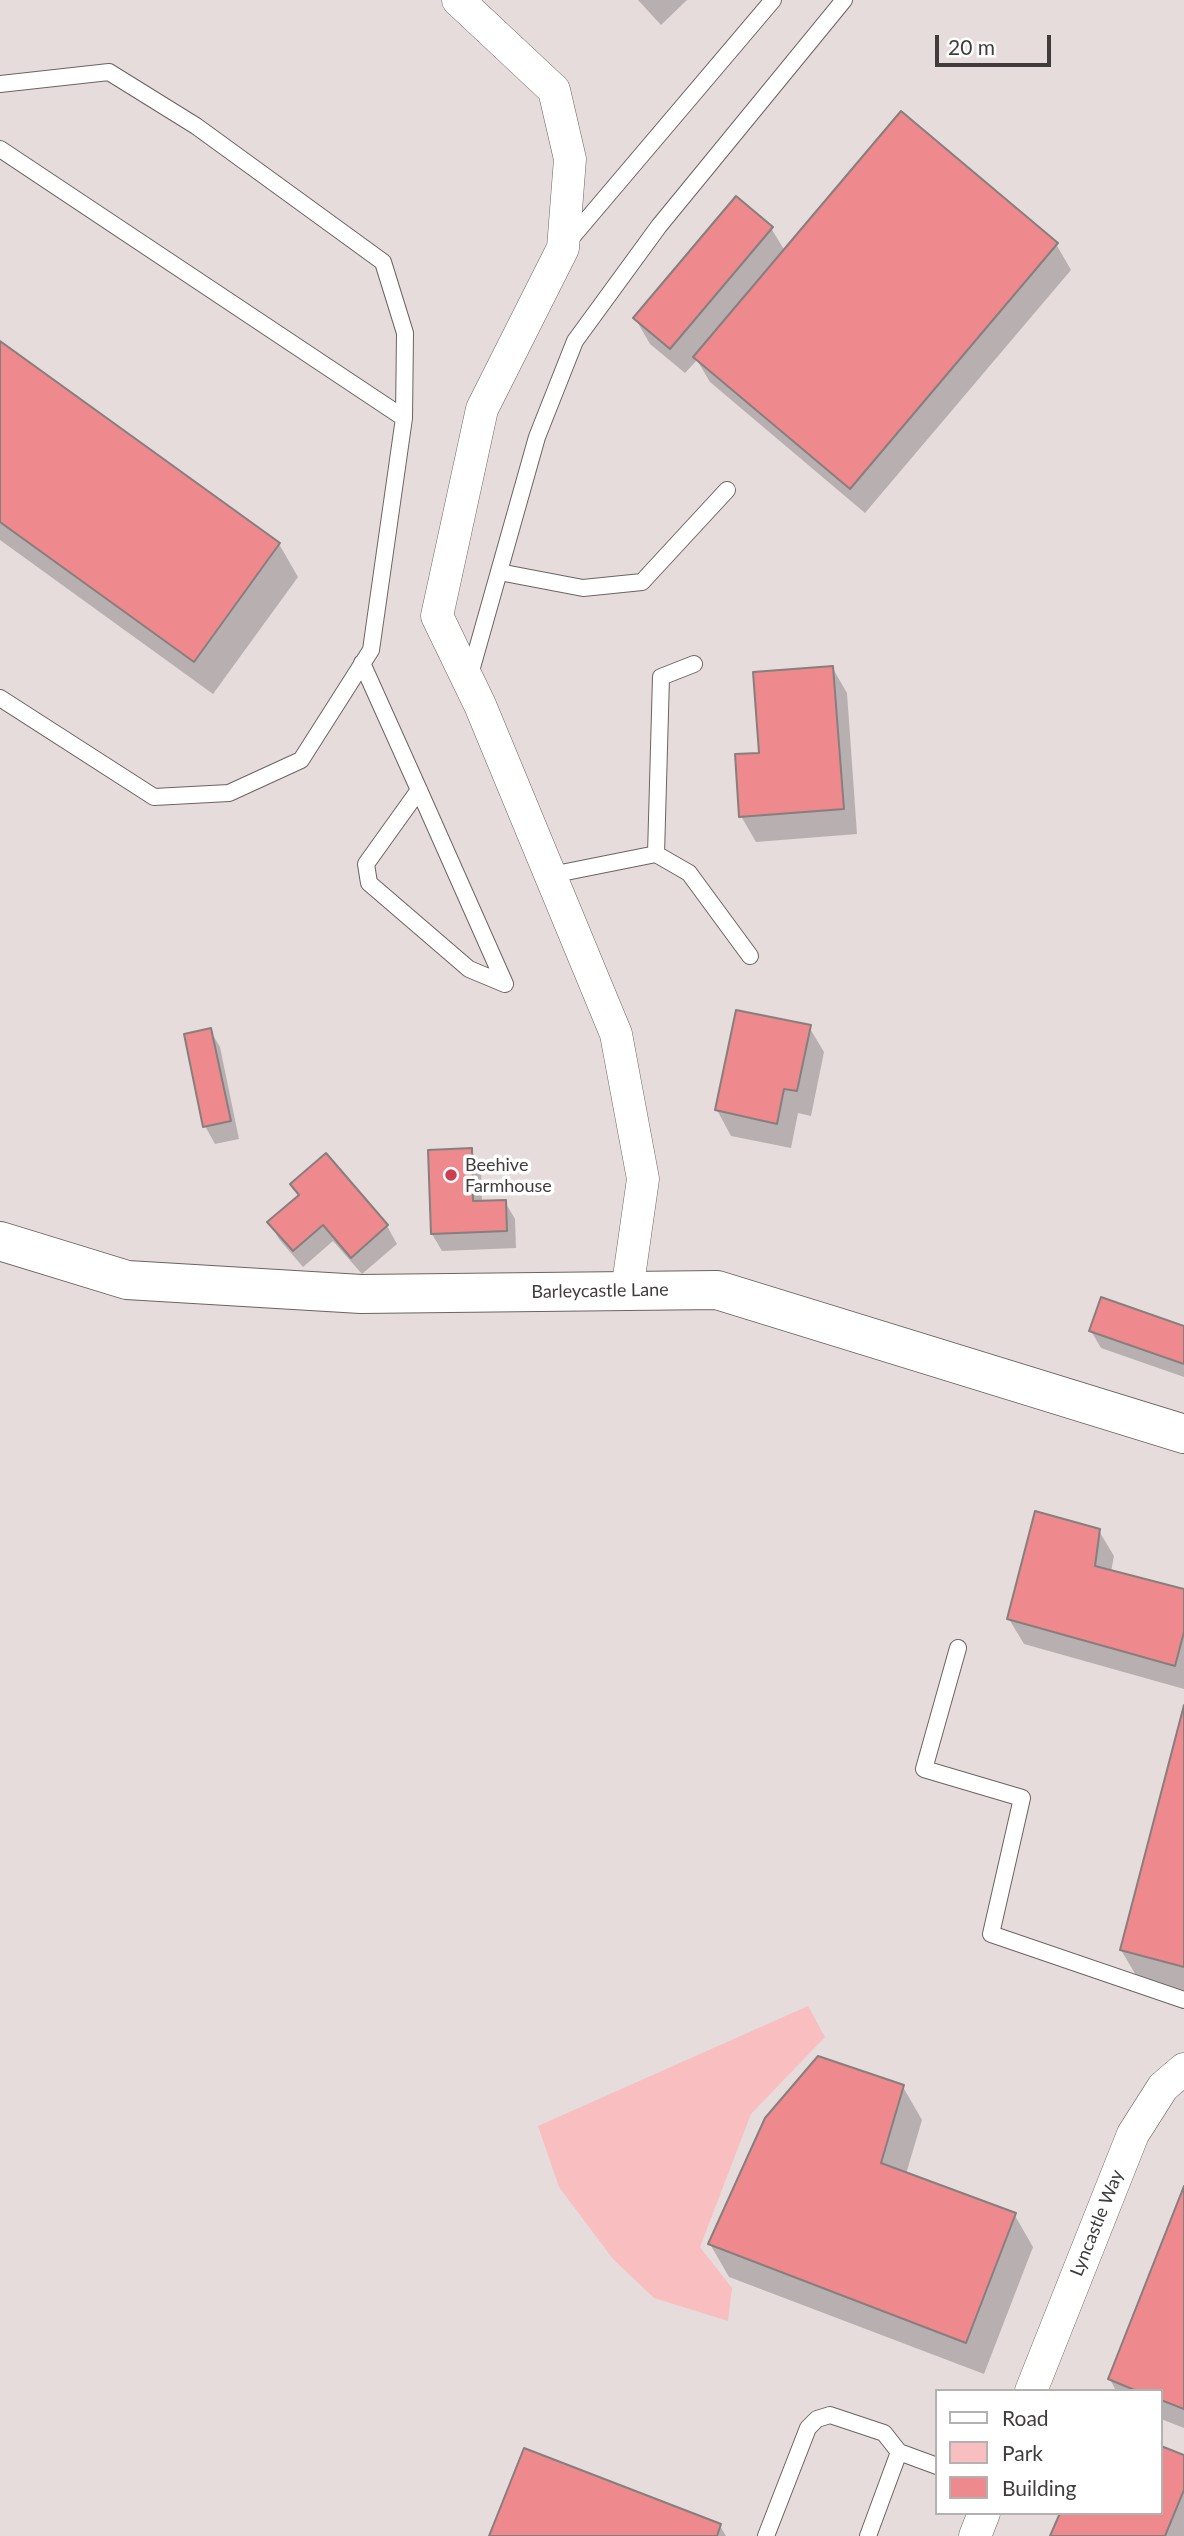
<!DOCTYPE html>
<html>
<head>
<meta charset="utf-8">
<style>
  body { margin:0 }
  #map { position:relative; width:1184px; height:2536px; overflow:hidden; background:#e6dcdc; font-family:Lato,sans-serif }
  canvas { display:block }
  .legend { position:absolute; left:935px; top:2389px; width:228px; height:126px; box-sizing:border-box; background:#fff; border:2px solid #b3b1b1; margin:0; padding:9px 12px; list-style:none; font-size:21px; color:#403c3c }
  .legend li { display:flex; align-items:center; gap:14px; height:35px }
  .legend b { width:35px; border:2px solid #b3b1b1 }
  .scale { position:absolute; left:935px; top:35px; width:116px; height:32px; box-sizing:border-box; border:4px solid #403c3c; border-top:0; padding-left:9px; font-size:21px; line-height:24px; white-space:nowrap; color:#403c3c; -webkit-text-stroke:5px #fff; paint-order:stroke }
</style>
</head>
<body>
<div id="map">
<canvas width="1184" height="2536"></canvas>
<ul class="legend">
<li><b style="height:9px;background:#fff"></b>Road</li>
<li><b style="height:19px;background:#f9bfc0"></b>Park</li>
<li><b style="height:19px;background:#ee898e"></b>Building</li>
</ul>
<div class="scale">20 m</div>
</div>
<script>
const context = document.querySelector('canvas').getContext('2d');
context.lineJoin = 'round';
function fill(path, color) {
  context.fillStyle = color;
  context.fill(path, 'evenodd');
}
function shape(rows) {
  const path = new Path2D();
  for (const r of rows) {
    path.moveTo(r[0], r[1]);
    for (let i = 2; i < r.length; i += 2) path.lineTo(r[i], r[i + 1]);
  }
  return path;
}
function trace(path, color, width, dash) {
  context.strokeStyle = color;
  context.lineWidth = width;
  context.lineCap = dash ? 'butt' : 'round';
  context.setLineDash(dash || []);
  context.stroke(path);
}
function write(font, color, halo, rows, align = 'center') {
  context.font = font + ' Lato,sans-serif';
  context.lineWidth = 7;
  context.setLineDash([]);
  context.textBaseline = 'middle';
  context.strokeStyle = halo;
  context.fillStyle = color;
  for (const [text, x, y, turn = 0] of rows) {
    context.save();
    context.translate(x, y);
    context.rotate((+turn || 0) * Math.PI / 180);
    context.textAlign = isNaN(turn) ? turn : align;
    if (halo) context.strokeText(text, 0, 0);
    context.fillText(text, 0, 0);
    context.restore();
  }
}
fill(shape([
  [808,2006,825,2037,751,2114,700,2247,732,2288,728,2321,654,2298,613,2259,559,2187,538,2126]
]), '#f9bfc0');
fill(shape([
  [638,0,687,0,661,25],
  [771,228,785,251,1056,244,1071,270,865,513,710,382,697,360,685,373,650,344,635,318],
  [0,343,279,544,298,577,213,694,0,540],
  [832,667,847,693,857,834,756,842,741,816,761,754],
  [809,1027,824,1052,811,1116,798,1113,791,1148,731,1136,717,1110],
  [210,1030,220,1047,239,1139,215,1144,205,1126],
  [471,1150,481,1167,482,1203,505,1202,515,1219,516,1248,442,1251,432,1234],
  [326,1156,387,1226,397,1244,362,1274,333,1241,303,1267,279,1239,269,1222,300,1197,293,1184],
  [1184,1328,1184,1377,1101,1348,1091,1331],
  [1099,1531,1114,1556,1111,1572,1184,1591,1184,1689,1024,1644,1009,1619],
  [1184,1712,1184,1994,1140,1982,1121,1950],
  [903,2087,922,2120,906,2174,1014,2214,1033,2247,984,2374,729,2277,710,2244],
  [1184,2190,1184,2428,1161,2419,1161,2391,1116,2391,1110,2379],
  [1184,2457,1184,2536,1052,2536,1161,2513],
  [720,2526,726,2536,491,2536]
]), '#0003');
const building = shape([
  [901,111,1058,243,850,489,693,357,901,111],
  [736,196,773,227,670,349,633,318,736,196],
  [0,341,280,543,194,662,0,522,0,341],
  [833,666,844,809,739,817,735,754,759,753,753,672,833,666],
  [736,1010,811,1025,797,1091,784,1089,777,1124,715,1110,736,1010],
  [211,1028,231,1121,203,1127,184,1034,211,1028],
  [472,1148,473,1201,506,1200,507,1231,431,1234,428,1150,472,1148],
  [326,1153,388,1225,351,1258,323,1225,293,1251,267,1222,299,1195,290,1184,326,1153],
  [1101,1297,1184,1326,1184,1364,1089,1331,1101,1297],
  [1035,1511,1100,1529,1095,1566,1184,1589,1184,1632,1175,1666,1007,1619,1035,1511],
  [1184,1705,1184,1967,1120,1950,1184,1705],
  [818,2056,904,2085,881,2163,1016,2213,966,2343,708,2244,765,2118,818,2056],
  [1184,2186,1184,2409,1161,2400,1161,2391,1137,2391,1108,2379,1184,2186],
  [1161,2446,1184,2455,1184,2490,1165,2536,1050,2536,1060,2513,1161,2513,1161,2446],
  [524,2448,721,2524,717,2536,489,2536,524,2448]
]);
fill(building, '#ee898e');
trace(building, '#877e7e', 2);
const service = shape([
  [0,84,109,72,196,126,383,262,405,333,404,418],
  [0,149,404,418,371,650,301,760,229,793,154,797,0,698],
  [567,243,773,0],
  [499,572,583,588,642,582,727,490],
  [362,663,419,790,505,984,469,969,369,883,366,864,419,790],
  [469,678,537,437,575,341,659,226,844,0],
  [656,854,689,873,750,956],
  [551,875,656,854,661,677,694,664],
  [958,1648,924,1769,1022,1798,991,1934,1184,2000],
  [766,2536,808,2428,817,2419,830,2415,884,2433,899,2452,937,2466],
  [868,2536,899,2452]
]);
const minor = shape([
  [458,0,554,90,570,159,563,248,482,409,437,616,480,705,616,1034,643,1179,627,1291],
  [1031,2391,1133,2134,1163,2087,1184,2069],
  [975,2536,984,2513]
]);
const tertiary = shape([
  [0,1241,127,1280,361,1294,717,1290,1184,1434]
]);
trace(service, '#6c6363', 18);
trace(minor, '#6c6363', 33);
trace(tertiary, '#6c6363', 40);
trace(service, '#fff', 16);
trace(minor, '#fff', 32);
trace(tertiary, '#fff', 38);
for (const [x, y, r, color] of [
  [451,1175,7,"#ce3e50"]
]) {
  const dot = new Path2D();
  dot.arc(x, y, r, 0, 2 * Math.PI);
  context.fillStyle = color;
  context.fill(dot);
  trace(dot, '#fff', 2.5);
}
write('18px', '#403c3c', '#fff', [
  ["Beehive",465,1165],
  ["Farmhouse",465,1186]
], 'left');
write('18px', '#403c3c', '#fff', [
  ["Barleycastle Lane",600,1291,-1],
  ["Lyncastle Way",1097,2223,-68]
]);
</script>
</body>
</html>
